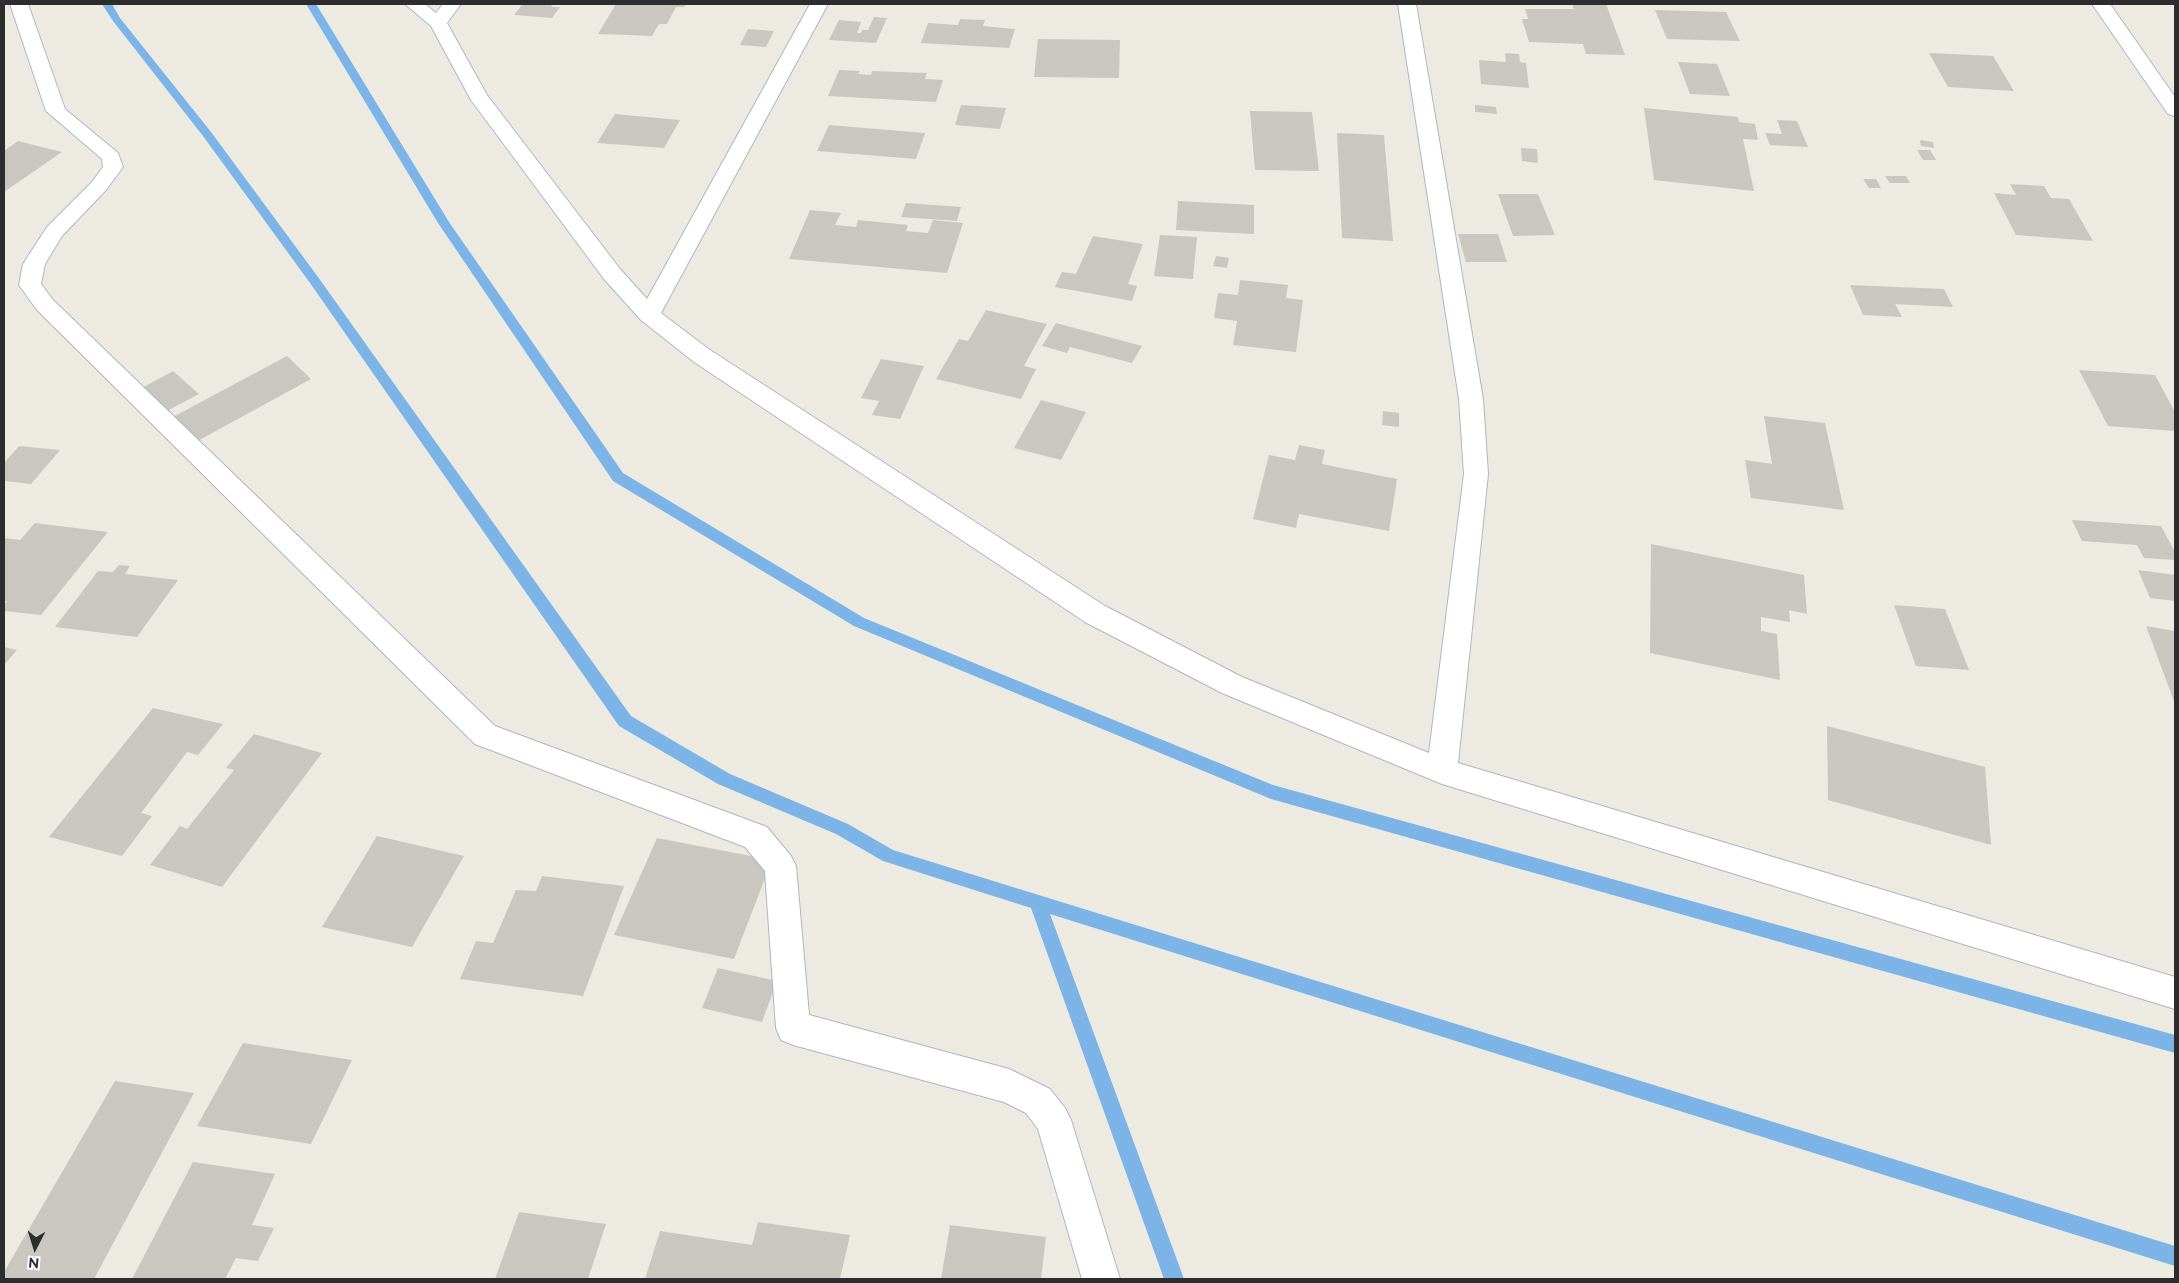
<!DOCTYPE html>
<html>
<head>
<meta charset="utf-8">
<style>
  body { margin:0 }
  #map { position:relative; width:2179px; height:1283px; overflow:hidden; background:#edebe1; font-family:Raleway,sans-serif }
  canvas { display:block }
  .frame { position:absolute; inset:0; border:5px solid #2d2d2d; pointer-events:none }
  .north { position:absolute; left:10px; top:1223px; width:50px; height:50px; -webkit-text-stroke:4px #fff; paint-order:stroke; rotate:185deg; font-size:14px; font-weight:700; line-height:20px; text-align:center; color:#2d2d2d }
  .north::after { content:''; display:block; margin:auto; width:18px; height:22px; background:#2d2d2d; clip-path:polygon(50% 0,100% 100%,50% 72%,0 100%) }
</style>
</head>
<body>
<div id="map">
<canvas width="2179" height="1283"></canvas>
<div class="frame"></div>
<div class="north">N</div>
</div>
<script>
const context = document.querySelector('canvas').getContext('2d');
context.lineJoin = 'round';
function shape(rows) {
  const path = new Path2D();
  for (const r of rows) {
    path.moveTo(r[0], r[1]);
    for (let i = 2; i < r.length; i += 2) path.lineTo(r[i], r[i + 1]);
  }
  return path;
}
function fill(path, color) {
  context.fillStyle = color;
  context.fill(path, 'evenodd');
}
function trace(path, color, width, dash) {
  context.strokeStyle = color;
  context.lineWidth = width;
  context.lineCap = dash ? 'butt' : 'round';
  context.setLineDash(dash || []);
  context.stroke(path);
}
fill(shape([
  [102,4,112,4,120,18,211,132,318,277,631,716,730,774,848,824,893,850,2175,1246,2175,1266,1050,914,1184,1279,1164,1279,1031,908,883,861,836,834,718,784,619,726,310,283,203,136,113,21,102,4],
  [306,4,316,4,449,222,623,473,864,618,1273,785,2175,1035,2175,1053,1271,799,854,626,613,481,438,223,306,4]
]), '#7cb4e7');
fill(shape([
  [523,4,553,4,551,7,560,7,552,18,514,15],
  [616,4,686,4,684,7,676,7,667,24,659,24,652,36,598,34],
  [1572,4,1606,4,1625,55,1586,54,1583,44,1529,42,1522,19,1528,19,1525,9,1574,9],
  [1655,10,1726,12,1740,41,1667,39],
  [874,17,887,18,876,43,829,40,839,20,861,22,857,33,861,33,862,30,868,30],
  [960,19,985,20,983,26,1015,29,1009,48,921,43,928,23,958,25],
  [748,29,774,31,766,47,740,45],
  [1038,39,1120,40,1119,78,1034,77],
  [1505,53,1519,54,1520,62,1526,63,1529,88,1481,84,1479,60,1506,62],
  [1929,53,1993,56,2014,91,1948,87],
  [1678,62,1717,64,1730,96,1690,94],
  [839,70,860,71,858,74,871,75,872,71,927,73,925,79,943,80,936,102,828,96],
  [961,105,1006,108,1000,129,955,125],
  [1475,105,1496,107,1497,114,1475,112],
  [1644,108,1738,117,1739,122,1755,124,1758,140,1743,139,1754,191,1654,180],
  [1250,111,1312,112,1319,171,1255,170],
  [615,114,680,120,664,148,597,143],
  [1777,120,1797,121,1808,147,1770,145,1765,133,1782,134],
  [829,125,925,133,916,159,817,151],
  [1337,133,1384,135,1393,241,1342,238],
  [1920,140,1933,142,1934,148,1921,146],
  [18,141,62,152,4,192,4,151],
  [1521,148,1537,149,1538,163,1522,161],
  [1917,150,1930,150,1936,160,1923,160],
  [1885,176,1906,176,1910,183,1890,183],
  [1863,179,1876,179,1881,188,1869,188],
  [2010,184,2044,186,2051,198,2069,199,2093,241,2016,235,1994,193,2016,195],
  [1498,194,1538,194,1555,235,1513,236],
  [1178,201,1254,205,1254,234,1176,230],
  [906,203,961,207,957,221,901,217],
  [810,210,841,213,835,225,856,227,858,220,908,225,906,231,928,233,933,220,963,223,947,273,789,259],
  [1458,234,1498,234,1507,262,1466,262],
  [1160,235,1197,237,1193,279,1154,276],
  [1093,236,1143,244,1128,284,1137,286,1132,301,1055,287,1062,272,1076,274],
  [1216,256,1229,258,1227,268,1213,266],
  [1240,280,1288,285,1286,298,1303,300,1296,352,1233,345,1237,321,1214,318,1218,293,1238,295],
  [1850,285,1944,289,1953,307,1895,304,1902,317,1863,315],
  [986,310,1047,324,1024,366,1036,369,1021,399,936,379,959,339,968,341],
  [1056,323,1142,346,1132,363,1070,347,1067,353,1042,346],
  [287,356,311,379,194,443,171,418],
  [881,359,924,366,900,419,872,415,879,401,861,398],
  [2079,370,2155,375,2175,412,2175,431,2108,426],
  [173,371,199,394,165,412,140,389],
  [1041,400,1086,412,1061,460,1014,448],
  [1383,411,1399,413,1399,427,1382,425],
  [1764,416,1825,423,1844,510,1751,498,1745,460,1772,464],
  [1299,445,1325,450,1322,464,1397,479,1389,531,1299,514,1296,528,1253,519,1269,455,1295,460],
  [19,446,60,450,31,484,4,481,4,463],
  [2072,520,2161,526,2175,552,2175,560,2144,558,2137,545,2082,541],
  [35,523,108,532,41,615,4,611,4,606,7,601,4,601,4,538,20,540],
  [1651,544,1804,575,1807,614,1789,610,1790,622,1761,617,1761,631,1777,634,1780,680,1650,653],
  [119,565,130,566,125,574,178,580,137,637,55,627,98,571,113,572],
  [2138,570,2175,575,2175,601,2150,598],
  [1894,605,1945,609,1969,670,1916,666],
  [2146,626,2175,631,2175,704],
  [4,647,17,650,4,665],
  [153,708,223,724,198,755,187,752,141,813,152,816,122,856,49,837],
  [1827,726,1985,767,1991,845,1828,800],
  [254,734,322,753,222,887,150,865,180,826,187,829,234,770,226,768],
  [377,836,464,856,412,947,322,927],
  [657,838,772,860,734,959,614,935],
  [542,876,624,886,583,996,460,979,476,941,493,943,516,890,536,891],
  [718,968,777,981,762,1022,702,1008],
  [243,1043,352,1060,311,1144,197,1126],
  [115,1081,194,1093,94,1279,4,1279,4,1272],
  [193,1162,275,1174,252,1225,274,1228,258,1261,236,1258,225,1279,132,1279],
  [519,1212,606,1224,588,1279,495,1279],
  [758,1222,850,1235,840,1279,645,1279,660,1231,752,1245],
  [950,1225,1046,1237,1041,1279,941,1279]
]), '#c9c7c0');
const minor = shape([
  [10,4,28,4,65,109,118,153,123,167,106,190,62,236,45,264,41,284,53,300,495,726,767,827,791,856,796,866,809,1015,1009,1069,1050,1089,1065,1108,1071,1120,1120,1279,1082,1279,1038,1129,1026,1113,1004,1102,793,1045,781,1040,776,1028,765,871,745,847,475,744,37,310,19,285,23,264,47,227,92,182,103,167,102,159,46,111,10,4],
  [405,4,425,4,436,13,443,4,461,4,447,23,487,95,620,269,647,299,810,4,828,4,661,313,710,350,1105,606,1242,677,1429,753,1464,474,1459,399,1398,4,1416,4,1483,399,1488,474,1458,763,2175,977,2175,1009,1442,784,1222,693,1085,622,694,362,641,320,604,279,471,100,431,26,405,4],
  [2092,4,2110,4,2175,97,2175,116,2168,114,2092,4]
]);
trace(minor, '#b4b4bf', 2);
fill(minor, '#fff');
</script>
</body>
</html>
